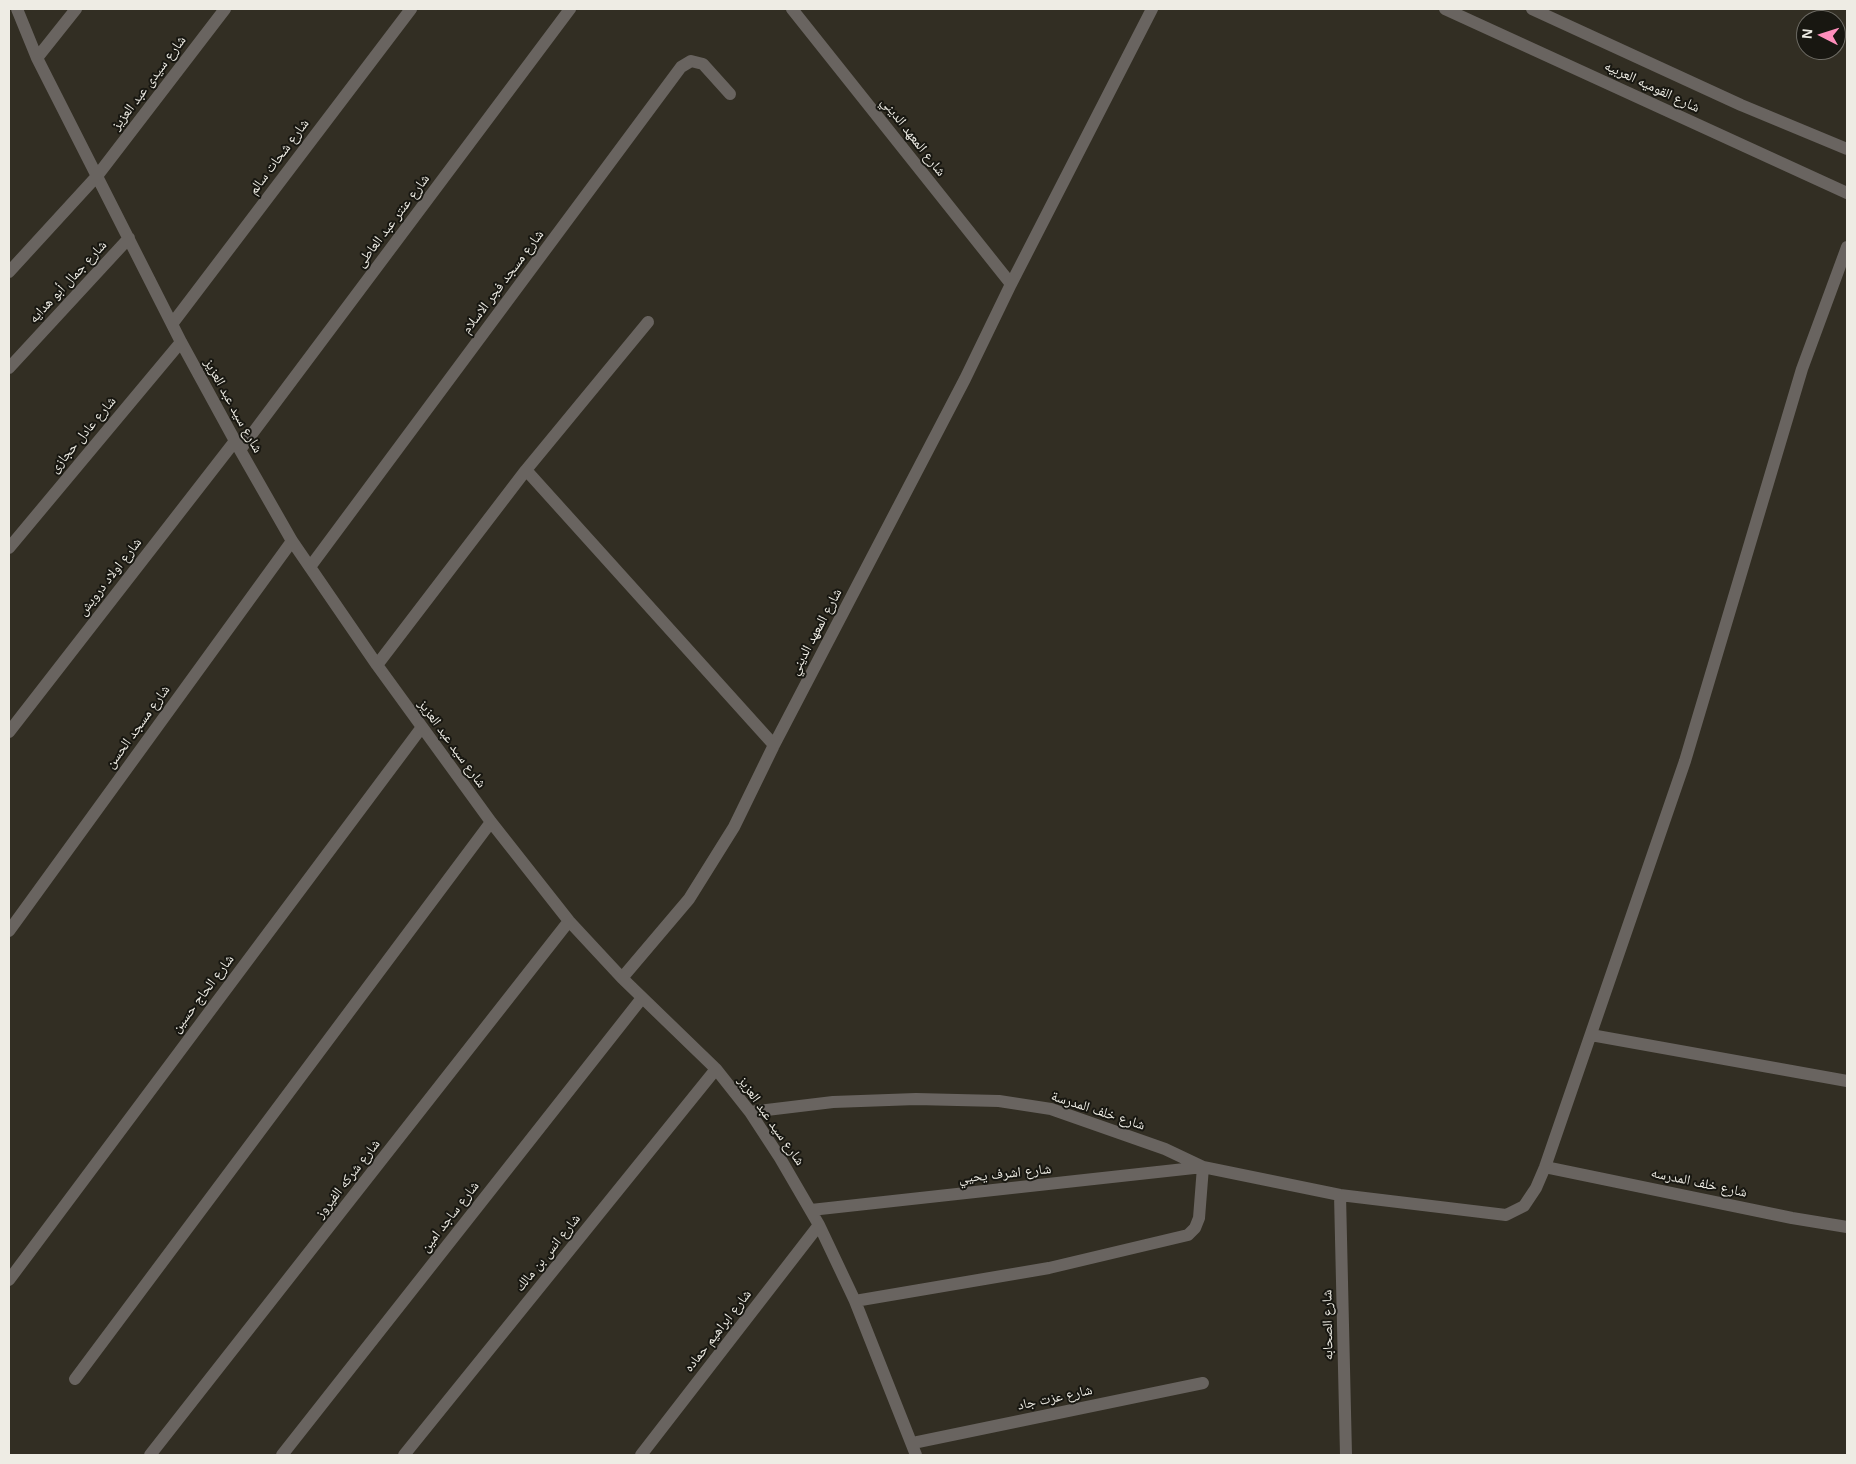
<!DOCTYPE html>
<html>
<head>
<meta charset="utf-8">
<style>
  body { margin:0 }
  #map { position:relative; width:1856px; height:1464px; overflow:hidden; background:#322e23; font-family:Helvetica,sans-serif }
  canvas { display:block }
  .frame { position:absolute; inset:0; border:10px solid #eeece4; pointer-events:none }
  .north { position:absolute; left:1796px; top:10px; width:50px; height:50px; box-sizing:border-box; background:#181711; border:1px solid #6e6c65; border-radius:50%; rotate:275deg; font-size:14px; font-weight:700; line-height:20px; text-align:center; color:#eeece4 }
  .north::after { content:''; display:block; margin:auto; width:18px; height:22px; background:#fe8ebb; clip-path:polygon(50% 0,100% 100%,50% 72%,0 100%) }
</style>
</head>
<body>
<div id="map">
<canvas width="1856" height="1464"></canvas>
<div class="frame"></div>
<div class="north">N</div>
</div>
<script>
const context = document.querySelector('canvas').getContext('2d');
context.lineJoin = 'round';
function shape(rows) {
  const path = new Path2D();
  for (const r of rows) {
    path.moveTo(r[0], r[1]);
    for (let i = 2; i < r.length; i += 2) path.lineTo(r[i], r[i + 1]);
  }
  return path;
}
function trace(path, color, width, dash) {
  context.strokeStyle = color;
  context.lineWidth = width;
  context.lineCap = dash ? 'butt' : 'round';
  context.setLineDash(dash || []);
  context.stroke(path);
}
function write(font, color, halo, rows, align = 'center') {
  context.font = font + ' Helvetica,"Noto Naskh Arabic",sans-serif';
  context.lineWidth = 4;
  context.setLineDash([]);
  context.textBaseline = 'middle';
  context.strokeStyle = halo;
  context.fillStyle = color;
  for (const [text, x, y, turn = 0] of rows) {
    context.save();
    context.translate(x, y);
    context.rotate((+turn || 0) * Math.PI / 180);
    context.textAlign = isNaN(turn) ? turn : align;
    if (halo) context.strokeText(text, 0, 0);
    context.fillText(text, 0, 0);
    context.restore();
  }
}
trace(shape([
  [17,9,37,58,181,342,240,450,292,541,377,665,491,822,569,921,622,978,716,1069,750,1112,780,1158,819,1225,855,1301,916,1455],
  [792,9,1011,284],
  [37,58,76,9],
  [9,272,97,176,225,9],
  [172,324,411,9],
  [9,368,129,238],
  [240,450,570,9],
  [526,470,774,745],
  [9,548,181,342],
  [310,567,681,67,691,61,703,64,730,94],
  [377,665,526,470,648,322],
  [9,732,235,441],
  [9,931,292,541],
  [622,978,689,899,734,827,774,745,965,379,1011,284,1152,9],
  [1591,1035,1847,1081],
  [750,1112,833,1102,916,1099,999,1101,1051,1109,1165,1149,1203,1167,1340,1195,1506,1215,1524,1206,1536,1188,1545,1167,1685,761,1802,369,1847,247],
  [1545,1167,1792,1218,1847,1227],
  [1340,1195,1346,1455],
  [811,1210,1203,1167,1199,1218,1195,1228,1188,1235,1049,1268,855,1301],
  [9,1280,422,727],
  [75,1379,491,822],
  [913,1443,1203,1383],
  [150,1455,569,921],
  [282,1455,642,998],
  [404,1455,716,1069],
  [641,1455,819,1225]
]), '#696460', 12);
trace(shape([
  [1445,9,1847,193],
  [1532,9,1741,105,1847,149]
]), '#696460', 12);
write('14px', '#eeece4', '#181711', [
  ["شارع سيدى عبد العزيز",149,83,-53],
  ["شارع القوميه العربيه",1652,87,25],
  ["شارع المعهد الديني",913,137,52],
  ["شارع شحات سالم",279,157,-53],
  ["شارع عنتر عبد العاطى",393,221,-53],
  ["شارع جمال أبو هدايه",68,282,-47],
  ["شارع مسجد فجر الاسلام",503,282,-53],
  ["شارع سيد عبد العزيز",233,406,61],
  ["شارع عادل حجازى",83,435,-50],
  ["شارع اولاد درويش",110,577,-52],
  ["شارع المعهد الديني",816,632,-62],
  ["شارع مسجد الحسن",138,727,-54],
  ["شارع سيد عبد العزيز",452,744,54],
  ["شارع الحاج حسين",203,994,-53],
  ["شارع خلف المدرسة",1098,1111,18],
  ["شارع سيد عبد العزيز",771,1121,55],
  ["شارع اشرف يحيي",1005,1174,-6],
  ["شارع شركه الفيروز",348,1179,-52],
  ["شارع خلف المدرسه",1699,1183,12],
  ["شارع ساجد امين",450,1217,-52],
  ["شارع انس بن مالك",548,1253,-51],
  ["شارع الصحابه",1328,1325,-91],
  ["شارع ابراهيم حماده",718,1331,-52],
  ["شارع عزت جاد",1055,1398,-12]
]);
</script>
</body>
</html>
